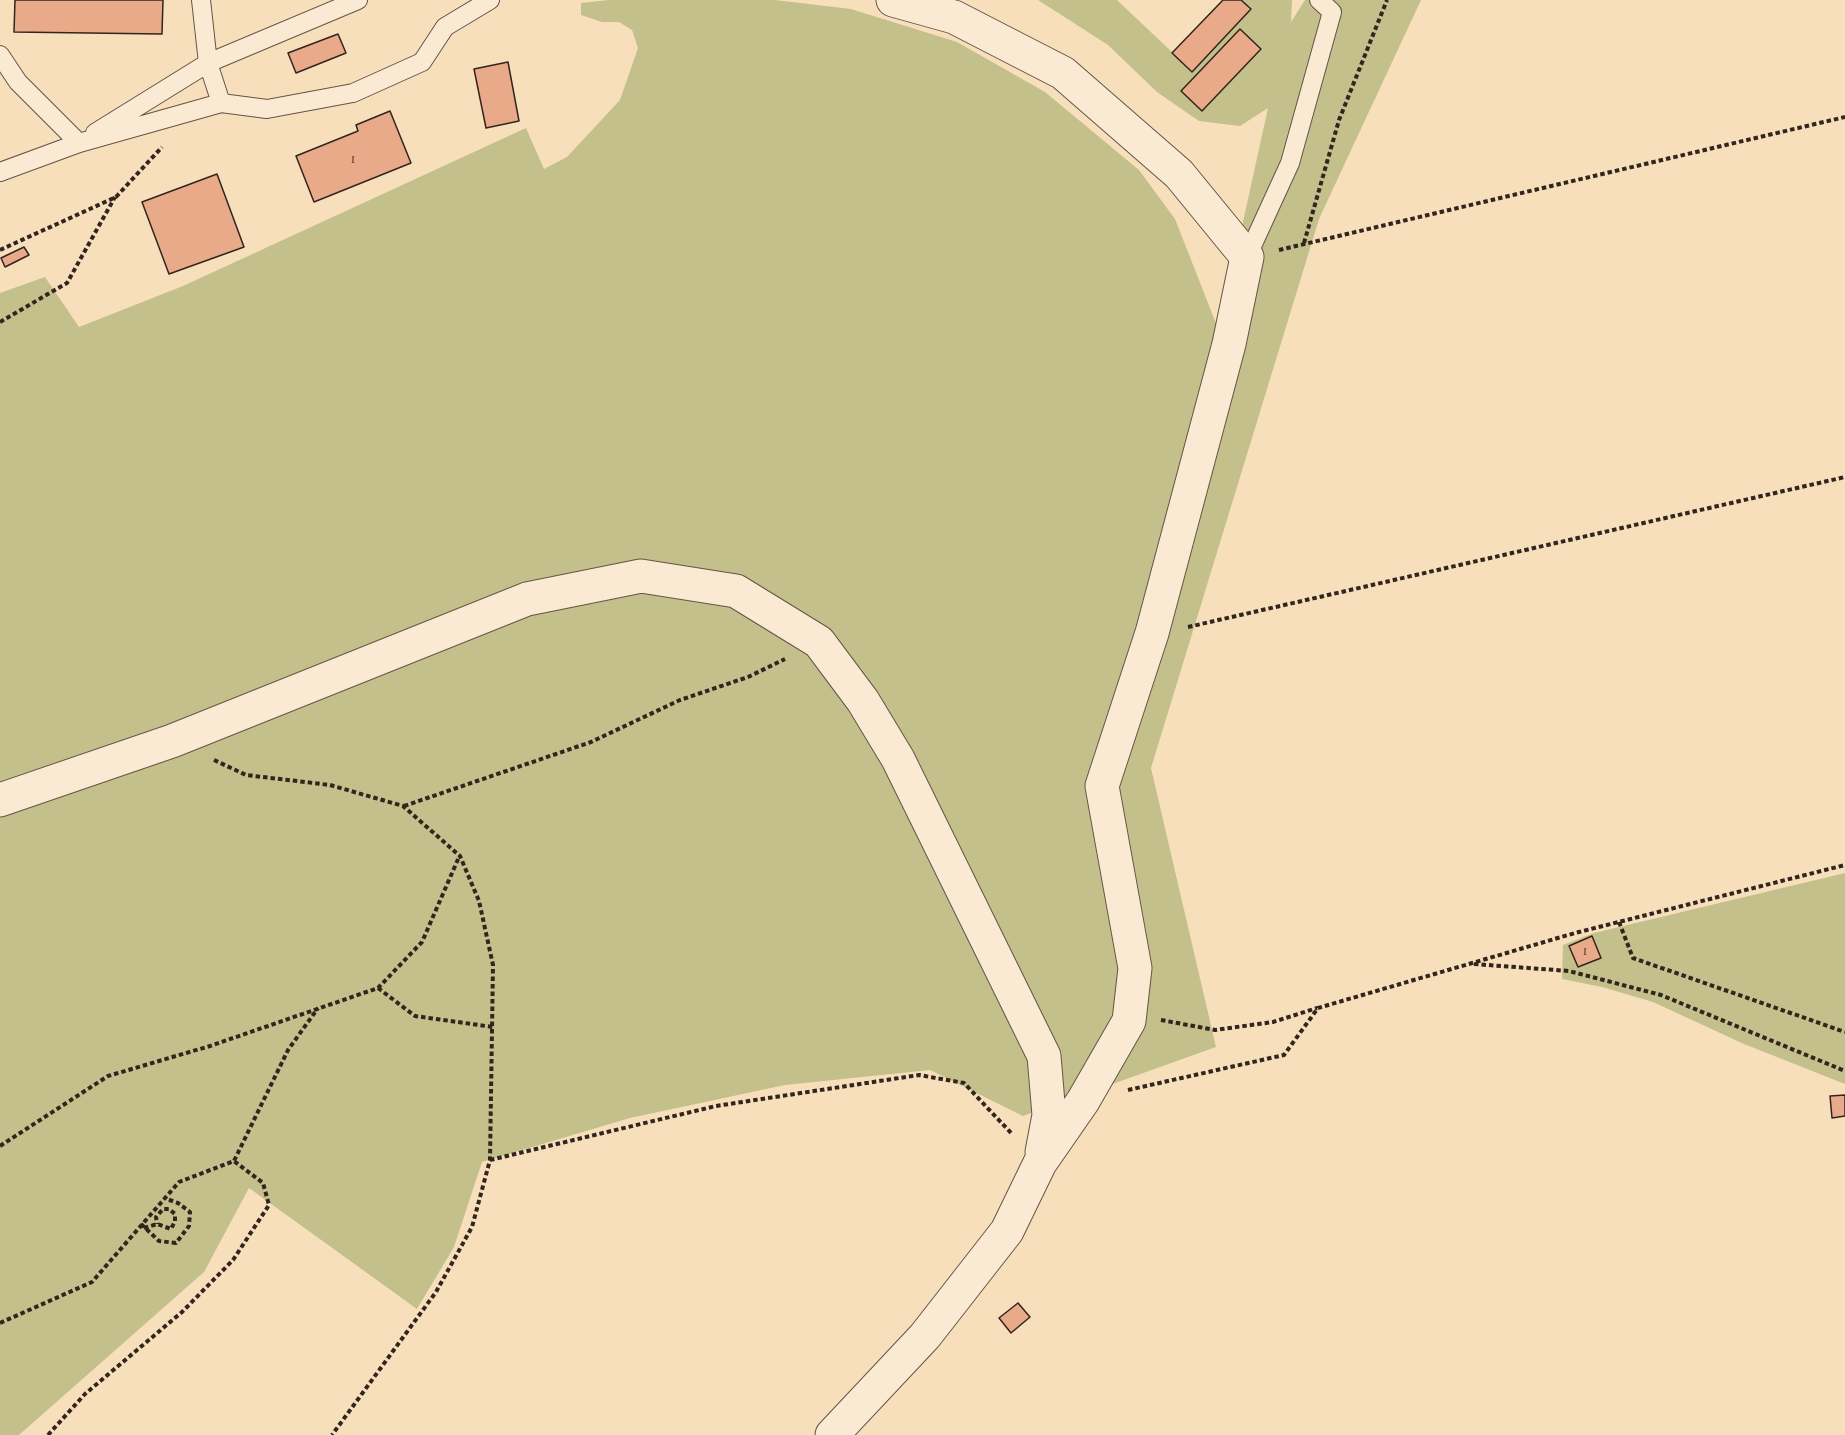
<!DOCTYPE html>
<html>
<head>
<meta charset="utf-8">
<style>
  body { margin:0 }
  canvas { display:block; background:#f8dfbc }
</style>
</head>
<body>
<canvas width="1845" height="1435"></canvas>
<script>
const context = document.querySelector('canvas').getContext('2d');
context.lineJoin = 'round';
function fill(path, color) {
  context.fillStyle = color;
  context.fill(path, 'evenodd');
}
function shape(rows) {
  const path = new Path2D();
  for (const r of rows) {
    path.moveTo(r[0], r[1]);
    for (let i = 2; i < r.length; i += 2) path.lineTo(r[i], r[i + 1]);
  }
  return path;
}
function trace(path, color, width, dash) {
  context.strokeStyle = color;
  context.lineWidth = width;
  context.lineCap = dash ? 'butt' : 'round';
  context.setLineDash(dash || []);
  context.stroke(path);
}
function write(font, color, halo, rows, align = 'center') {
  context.font = font + ' "IM FELL French Canon",serif';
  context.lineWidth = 5;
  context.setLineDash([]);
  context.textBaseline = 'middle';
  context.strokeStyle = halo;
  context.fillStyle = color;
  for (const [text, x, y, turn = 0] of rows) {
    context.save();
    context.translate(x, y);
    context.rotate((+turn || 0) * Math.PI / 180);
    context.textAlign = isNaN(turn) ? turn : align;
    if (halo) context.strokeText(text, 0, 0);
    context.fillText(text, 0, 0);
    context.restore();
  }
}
fill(shape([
  [609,0,775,0,851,9,957,42,1045,92,1139,170,1175,219,1219,331,1268,108,1240,126,1199,121,1157,92,1108,45,1038,0,1117,0,1173,53,1223,0,1292,0,1291,22,1305,0,1421,0,1319,219,1151,768,1216,1047,1023,1116,930,1070,785,1085,630,1118,482,1162,454,1247,417,1309,249,1188,204,1272,19,1435,0,1435,0,293,45,277,79,327,183,286,526,128,544,169,567,157,620,100,638,48,632,30,619,22,602,22,581,15,581,3],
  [1845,873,1845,1084,1744,1044,1653,1002,1602,987,1562,979,1563,945,1594,933]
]), '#c3c08c');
const building = shape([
  [15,0,163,0,162,34,14,32,15,0],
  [1223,0,1241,0,1251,9,1192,72,1172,53,1223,0],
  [1240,29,1261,49,1202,111,1181,91,1240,29],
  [338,34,346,53,296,73,288,53,338,34],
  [508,62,519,121,486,128,474,69,508,62],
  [390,111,411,163,314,202,296,156,358,131,356,125,390,111],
  [217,174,244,247,169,274,142,202,217,174],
  [24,247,29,255,5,267,1,258,24,247],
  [1592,936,1601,958,1578,967,1569,946,1592,936],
  [1845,1095,1845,1116,1832,1118,1830,1096,1845,1095],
  [1018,1303,1030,1317,1011,1333,999,1318,1018,1303]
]);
fill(building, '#e9aa8a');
trace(building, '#32251d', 1.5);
const service = shape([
  [201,0,208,63,221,103],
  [0,55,18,82,79,143],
  [95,133,208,63,358,0],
  [0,172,79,143,221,103,267,109,353,93,422,62,445,27,490,0],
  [1247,257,1290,163,1332,12,1319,0]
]);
const minor = shape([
  [0,800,172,741,527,599,641,576,736,591,819,642,863,701,898,759,1044,1056,1049,1115,1042,1152],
  [832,1435,925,1336,1007,1231,1040,1163,1083,1101,1129,1021,1135,968,1102,786,1152,633,1229,344,1247,257,1179,174,1063,73,954,17,893,0]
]);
trace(service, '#645445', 20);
trace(minor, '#645445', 35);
trace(shape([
  [1304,243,1339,120,1387,0],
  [0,250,116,197,162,147],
  [1279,250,1845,117],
  [0,322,67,283,115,197],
  [1188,627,1845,477],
  [214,760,246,775,330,785,403,806,460,856,479,901,493,965,490,1160,472,1227,436,1292,332,1435],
  [404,806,591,742,680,700,748,677,785,659],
  [1619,922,1633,958,1845,1032],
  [1474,964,1569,971,1661,995,1845,1071],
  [378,988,415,1016,493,1027],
  [1161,1020,1215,1030,1273,1022,1317,1008],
  [1128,1090,1284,1055,1318,1008,1575,933,1845,865],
  [0,1146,108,1076,210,1046,378,988,422,942,459,857],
  [490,1160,716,1106,919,1075,964,1083,1012,1134],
  [141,1224,159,1241,176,1243,189,1226,190,1212,178,1203,164,1198],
  [144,1228,157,1224,171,1229,175,1221,175,1214,169,1209,163,1209,156,1217,157,1224],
  [0,1323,92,1282,179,1182,234,1161,288,1050,318,1008],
  [48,1435,85,1394,182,1312,233,1260,269,1205,263,1183,234,1161]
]), '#32251d', 4, [4.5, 3]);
trace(service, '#faead3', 18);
trace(minor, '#faead3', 33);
write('14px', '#604638', null, [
  ["1",353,160],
  ["1",1585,952]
]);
</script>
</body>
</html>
